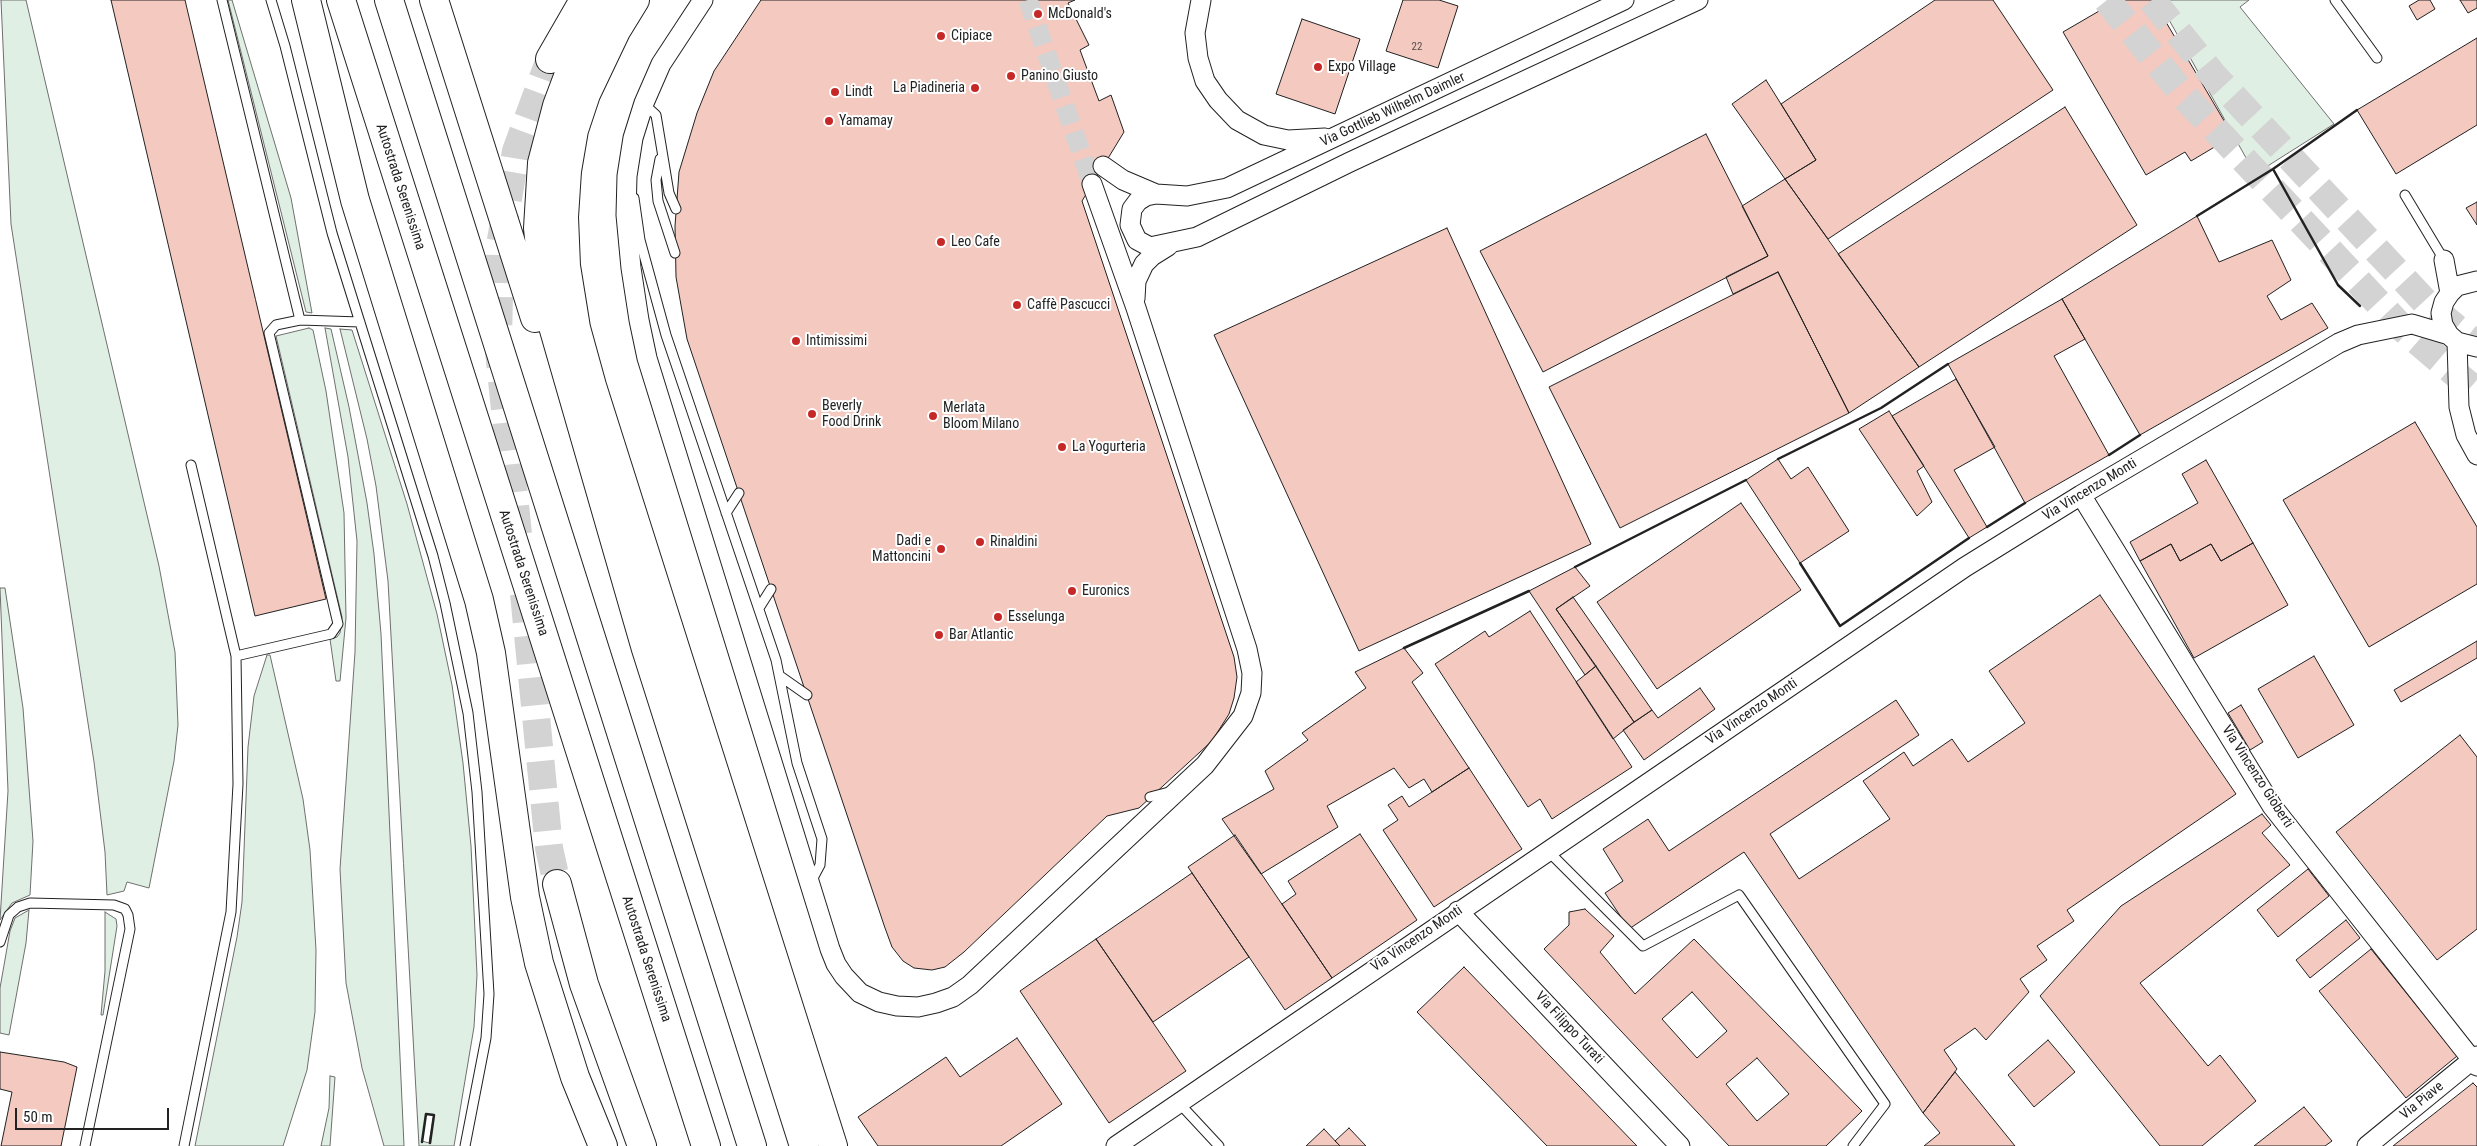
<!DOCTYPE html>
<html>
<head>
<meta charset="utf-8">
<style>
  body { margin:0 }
  #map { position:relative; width:2477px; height:1146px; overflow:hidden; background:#fff; font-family:"Roboto Condensed",sans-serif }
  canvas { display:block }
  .scale { position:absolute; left:15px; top:1108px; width:154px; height:22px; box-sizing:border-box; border:2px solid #222; border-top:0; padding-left:6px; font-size:15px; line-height:18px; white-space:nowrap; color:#222; -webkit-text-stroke:4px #fff; paint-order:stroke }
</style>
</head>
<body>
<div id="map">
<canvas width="2477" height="1146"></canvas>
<div class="scale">50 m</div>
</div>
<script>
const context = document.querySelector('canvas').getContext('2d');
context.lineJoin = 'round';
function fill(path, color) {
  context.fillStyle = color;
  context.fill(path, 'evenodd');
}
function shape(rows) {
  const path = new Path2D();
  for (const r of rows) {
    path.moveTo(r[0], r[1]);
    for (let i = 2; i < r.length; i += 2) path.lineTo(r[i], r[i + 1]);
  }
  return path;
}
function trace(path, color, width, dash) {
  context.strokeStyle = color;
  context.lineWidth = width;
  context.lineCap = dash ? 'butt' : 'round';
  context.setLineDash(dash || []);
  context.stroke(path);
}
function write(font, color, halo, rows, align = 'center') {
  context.font = font + ' "Roboto Condensed",sans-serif';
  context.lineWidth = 4;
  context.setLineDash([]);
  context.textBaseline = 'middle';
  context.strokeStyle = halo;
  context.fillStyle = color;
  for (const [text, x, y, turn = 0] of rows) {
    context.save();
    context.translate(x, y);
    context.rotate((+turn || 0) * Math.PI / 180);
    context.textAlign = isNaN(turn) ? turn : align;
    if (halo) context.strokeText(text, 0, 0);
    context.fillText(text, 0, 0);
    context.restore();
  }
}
const green = shape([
  [1,0,26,0,159,566,175,652,178,725,174,761,149,888,127,882,124,891,107,895,105,852,94,762,11,224,1,0],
  [228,0,232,0,291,198,312,313,306,312,228,0],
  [2158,0,2249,0,2240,7,2334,124,2255,174,2158,0],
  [309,328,313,330,326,391,344,513,346,618,340,681,336,681,330,639,337,637,340,633,342,617,276,336,309,328],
  [325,328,331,329,349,407,367,503,374,554,381,634,404,1146,384,1146,362,1068,346,983,340,869,355,652,357,541,348,457,325,328],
  [340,329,352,330,407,504,437,614,452,685,463,763,471,846,477,975,474,1027,454,1146,419,1146,388,581,376,486,367,439,340,329],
  [426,1114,434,1115,429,1143,422,1141,426,1114],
  [0,588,5,588,23,708,33,841,30,895,12,903,0,920,8,791,0,588],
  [267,655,270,655,303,799,310,850,316,950,315,1012,307,1070,283,1146,195,1146,237,937,242,902,248,747,254,696,267,655],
  [29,910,26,943,9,1035,0,1033,0,988,10,931,15,918,29,910],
  [105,912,116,919,117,926,103,1015,101,1015,105,971,105,912],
  [330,1076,335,1077,330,1146,321,1146,329,1108,330,1076]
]);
fill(green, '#e0efe3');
trace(green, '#6f6f6f', 1);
const building = shape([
  [111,0,185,0,326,599,255,616,111,0],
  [761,0,1075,0,1068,3,1089,45,1080,50,1099,101,1111,95,1124,132,1082,201,1234,657,1237,677,1234,698,1229,714,1212,741,1139,808,1107,816,964,952,945,967,932,970,914,968,903,961,892,947,885,928,687,339,676,277,675,226,679,172,697,113,714,71,761,0],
  [1403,0,1439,0,1458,6,1438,68,1386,51,1403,0],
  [1935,0,1993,0,2053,90,1828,239,1785,179,1816,160,1781,104,1935,0],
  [2118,0,2153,0,2233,136,2191,161,2185,152,2146,175,2063,32,2118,0],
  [2419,0,2430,0,2435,9,2417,20,2409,6,2419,0],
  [2460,0,2477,0,2477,8,2468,13,2460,0],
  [1302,19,1360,39,1335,114,1276,94,1302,19],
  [2477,38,2477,125,2396,174,2357,110,2477,38],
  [1766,80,1816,160,1785,179,1732,104,1766,80],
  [2065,107,2137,225,1919,367,1838,254,2065,107],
  [1706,134,1768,256,1543,372,1480,251,1706,134],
  [1785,179,1919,367,1849,413,1778,272,1733,294,1726,277,1768,256,1742,206,1785,179],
  [2477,202,2477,225,2466,208,2477,202],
  [2197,216,2219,262,2272,240,2291,280,2267,296,2281,320,2312,303,2328,328,2140,435,2062,299,2197,216],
  [1447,228,1591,544,1359,651,1214,335,1447,228],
  [1778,272,1849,413,1620,528,1549,387,1778,272],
  [2062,299,2085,339,2054,356,2109,455,2025,503,1948,364,2062,299],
  [1956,379,1995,447,1954,470,1987,527,1969,538,1892,416,1956,379],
  [1889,411,1924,466,1917,471,1932,502,1917,516,1859,429,1889,411],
  [2415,422,2477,527,2477,584,2369,647,2283,500,2415,422],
  [1778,459,1791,479,1808,467,1849,531,1800,563,1746,480,1778,459],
  [2206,460,2253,543,2221,561,2211,544,2180,561,2171,544,2140,561,2130,542,2198,503,2182,474,2206,460],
  [1741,503,1801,590,1657,689,1597,602,1741,503],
  [2253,543,2288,605,2194,658,2140,561,2171,544,2180,561,2211,544,2221,561,2253,543],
  [1575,567,1590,586,1556,609,1596,666,1585,675,1529,591,1575,567],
  [2100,595,2236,794,2067,910,2074,921,2037,946,2047,960,2020,979,2029,992,1986,1040,1975,1028,1944,1050,1957,1069,1923,1113,1744,852,1629,929,1605,893,1623,881,1603,849,1648,819,1669,851,1896,700,1919,735,1770,834,1799,879,1890,819,1863,781,1904,752,1913,766,1952,739,1968,762,2025,723,1989,671,2100,595],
  [1573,597,1652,710,1634,722,1556,609,1573,597],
  [1530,611,1632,767,1552,819,1540,799,1528,807,1435,664,1485,631,1489,637,1530,611],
  [2477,641,2477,658,2401,702,2394,690,2477,641],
  [1404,648,1423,673,1412,682,1469,768,1432,792,1424,779,1409,788,1394,768,1327,806,1338,827,1261,874,1222,819,1274,789,1265,771,1308,740,1302,733,1366,688,1355,672,1404,648],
  [2314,656,2354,725,2298,758,2258,689,2314,656],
  [1596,666,1634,722,1613,739,1576,682,1596,666],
  [1700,688,1715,709,1644,760,1623,730,1652,710,1658,718,1700,688],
  [2241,705,2263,742,2250,750,2228,713,2241,705],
  [2460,735,2477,757,2477,929,2437,960,2336,832,2460,735],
  [1469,768,1522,849,1434,907,1383,830,1398,820,1388,805,1402,796,1409,807,1469,768],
  [2262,814,2271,825,2262,833,2290,865,2140,983,2208,1066,2220,1055,2256,1101,2202,1146,2160,1146,2040,996,2121,906,2262,814],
  [1360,834,1417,920,1332,978,1282,904,1296,894,1288,881,1360,834],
  [1235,835,1332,978,1285,1010,1188,867,1235,835],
  [2308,869,2329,896,2278,937,2257,910,2308,869],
  [1192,873,1249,957,1153,1022,1096,939,1192,873],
  [1585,909,1614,936,1600,952,1635,994,1694,939,1862,1111,1826,1146,1729,1146,1544,949,1569,925,1569,912,1585,909],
  [1692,992,1727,1031,1697,1058,1662,1019,1692,992],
  [1757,1058,1789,1094,1757,1121,1726,1084,1757,1058],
  [2346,920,2360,938,2310,978,2296,960,2346,920],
  [1096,939,1186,1071,1109,1123,1020,991,1096,939],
  [2371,949,2457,1056,2406,1098,2319,991,2371,949],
  [1464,967,1637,1146,1547,1146,1417,1012,1464,967],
  [1017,1038,1062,1104,1001,1146,878,1146,858,1117,946,1057,960,1077,1017,1038],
  [2048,1040,2075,1072,2034,1107,2008,1075,2048,1040],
  [0,1052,64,1062,77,1067,61,1146,1,1146,12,1092,0,1089,0,1052],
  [1955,1072,2015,1146,1924,1146,1940,1133,1923,1113,1955,1072],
  [2473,1083,2477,1087,2477,1146,2393,1146,2473,1083],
  [2304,1107,2332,1141,2325,1146,2254,1146,2304,1107],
  [1349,1128,1366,1146,1340,1146,1335,1141,1349,1128],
  [1324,1129,1340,1146,1306,1146,1324,1129]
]);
fill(building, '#f3c9c0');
trace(building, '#222', 1);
trace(shape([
  [1028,0,1092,184]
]), '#d3d3d3', 19, [19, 9]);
trace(shape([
  [2107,0,2186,98,2401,327,2477,392],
  [2152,0,2213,75,2428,305,2477,345],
  [518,534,498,342,500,246,516,151,550,59],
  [524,594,549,848,557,884]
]), '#d3d3d3', 28, [28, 14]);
const lane = shape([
  [222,0,300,320],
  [271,0,285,46,332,233,433,556,445,603,468,713,477,792,489,994,486,1038,465,1146],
  [2335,0,2377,58],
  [644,104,656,115,669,193,676,209],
  [660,159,656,180,658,201,675,253],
  [2405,195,2444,260],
  [634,198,640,240,666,335,776,660,797,763,822,839,820,865,811,882],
  [191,465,236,656],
  [726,513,739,493],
  [759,608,771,589],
  [780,676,807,695],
  [1150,797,1169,792],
  [1548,851,1643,946,1739,895,1885,1104,1853,1146],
  [0,942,9,915,18,907,30,903,114,905,125,909,128,915,130,929,85,1146],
  [1179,1103,1219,1146],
  [184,1146,231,912,238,784,236,656,331,634,338,624,269,333,276,325,300,320,360,322]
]);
const street = shape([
  [703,0,661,64,644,103,633,138,627,176,626,215,631,268,639,320,647,358,830,949,836,964,844,976,860,993,879,1002,897,1006,918,1007,936,1003,953,997,970,985,1205,765,1243,716,1251,693,1252,673,1247,649,1136,308,1092,184],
  [1201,0,1195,33,1198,58,1205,81,1218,100,1237,120,1264,135,1288,140,1325,138],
  [1103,166,1123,180,1156,194,1187,196,1227,188,1624,0],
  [1156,194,1146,196,1138,201,1132,209,1130,225,1137,240,1150,247,1197,237,1350,162,1698,0],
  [2444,260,2450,293],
  [2477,281,2457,286,2450,293,2444,302,2441,313,2443,325,2449,335,2457,342,2477,347],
  [1135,299,1136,281,1144,264,1152,256,1168,246],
  [2457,342,2459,407,2466,435,2477,455],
  [2081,495,2272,806,2477,1066],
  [1458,911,1680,1146],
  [1116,1146,1965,567,2081,495,2339,343,2358,335,2412,324,2449,335],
  [2367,1146,2477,1056]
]);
const highway = shape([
  [306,0,355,200,479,600,491,653,525,897,539,963,575,1077,603,1146],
  [341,0,706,1146],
  [389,0,752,1146],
  [434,0,535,318],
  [612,0,580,50,569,74,557,106,542,163,538,228,546,302,646,649,804,1146],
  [635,0,616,31,586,94,574,130,567,171,564,217,566,266,576,328,592,386,833,1146],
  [550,59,584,0],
  [557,884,584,984,642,1146]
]);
trace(lane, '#222', 11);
trace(street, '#222', 21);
trace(highway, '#222', 30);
trace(lane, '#fff', 9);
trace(street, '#fff', 19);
trace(highway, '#fff', 28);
trace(shape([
  [2273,169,2357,110],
  [2197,216,2273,169,2338,285,2360,306],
  [2109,455,2140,435],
  [1778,459,1881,408,1948,364],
  [1987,527,2025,503],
  [1800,563,1840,626,1969,538],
  [1575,567,1746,480],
  [1404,648,1529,591],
  [422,1142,426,1114,434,1115,430,1143]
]), '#222', 2.5);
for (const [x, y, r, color] of [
  [1038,14,5,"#c62828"],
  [941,36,5,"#c62828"],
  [1318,67,5,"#c62828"],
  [1011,76,5,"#c62828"],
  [975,88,5,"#c62828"],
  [835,92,5,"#c62828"],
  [829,121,5,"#c62828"],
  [941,242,5,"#c62828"],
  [1017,305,5,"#c62828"],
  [796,341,5,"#c62828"],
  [812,414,5,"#c62828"],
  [933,416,5,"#c62828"],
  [1062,447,5,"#c62828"],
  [980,542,5,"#c62828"],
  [941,549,5,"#c62828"],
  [1072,591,5,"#c62828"],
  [998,617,5,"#c62828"],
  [939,635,5,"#c62828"]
]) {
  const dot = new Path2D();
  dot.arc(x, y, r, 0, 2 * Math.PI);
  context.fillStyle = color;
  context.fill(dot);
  trace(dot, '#fff', 2);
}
write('11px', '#564c4a', null, [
  ["22",1417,47]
]);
write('14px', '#222', '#fff', [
  ["McDonald's",1048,14],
  ["Cipiace",951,36],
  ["Expo Village",1328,67],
  ["Panino Giusto",1021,76],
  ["La Piadineria",965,88,"right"],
  ["Lindt",845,92],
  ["Yamamay",839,121],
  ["Leo Cafe",951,242],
  ["Caffè Pascucci",1027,305],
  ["Intimissimi",806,341],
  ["Beverly",822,406],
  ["Food Drink",822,422],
  ["Merlata",943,408],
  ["Bloom Milano",943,424],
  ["La Yogurteria",1072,447],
  ["Dadi e",931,541,"right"],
  ["Mattoncini",931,557,"right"],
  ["Rinaldini",990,542],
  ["Euronics",1082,591],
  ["Esselunga",1008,617],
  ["Bar Atlantic",949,635]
], 'left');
write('14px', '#222', '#fff', [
  ["Via Gottlieb Wilhelm Daimler",1393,110,-25],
  ["Autostrada Serenissima",400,187,72],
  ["Via Vincenzo Monti",2090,490,-31],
  ["Autostrada Serenissima",523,573,72],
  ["Via Vincenzo Monti",1752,712,-34],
  ["Via Vincenzo Gioberti",2257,777,57],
  ["Via Vincenzo Monti",1417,939,-34],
  ["Autostrada Serenissima",646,959,72],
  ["Via Filippo Turati",1569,1028,47],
  ["Via Piave",2422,1101,-39]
]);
</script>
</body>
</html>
